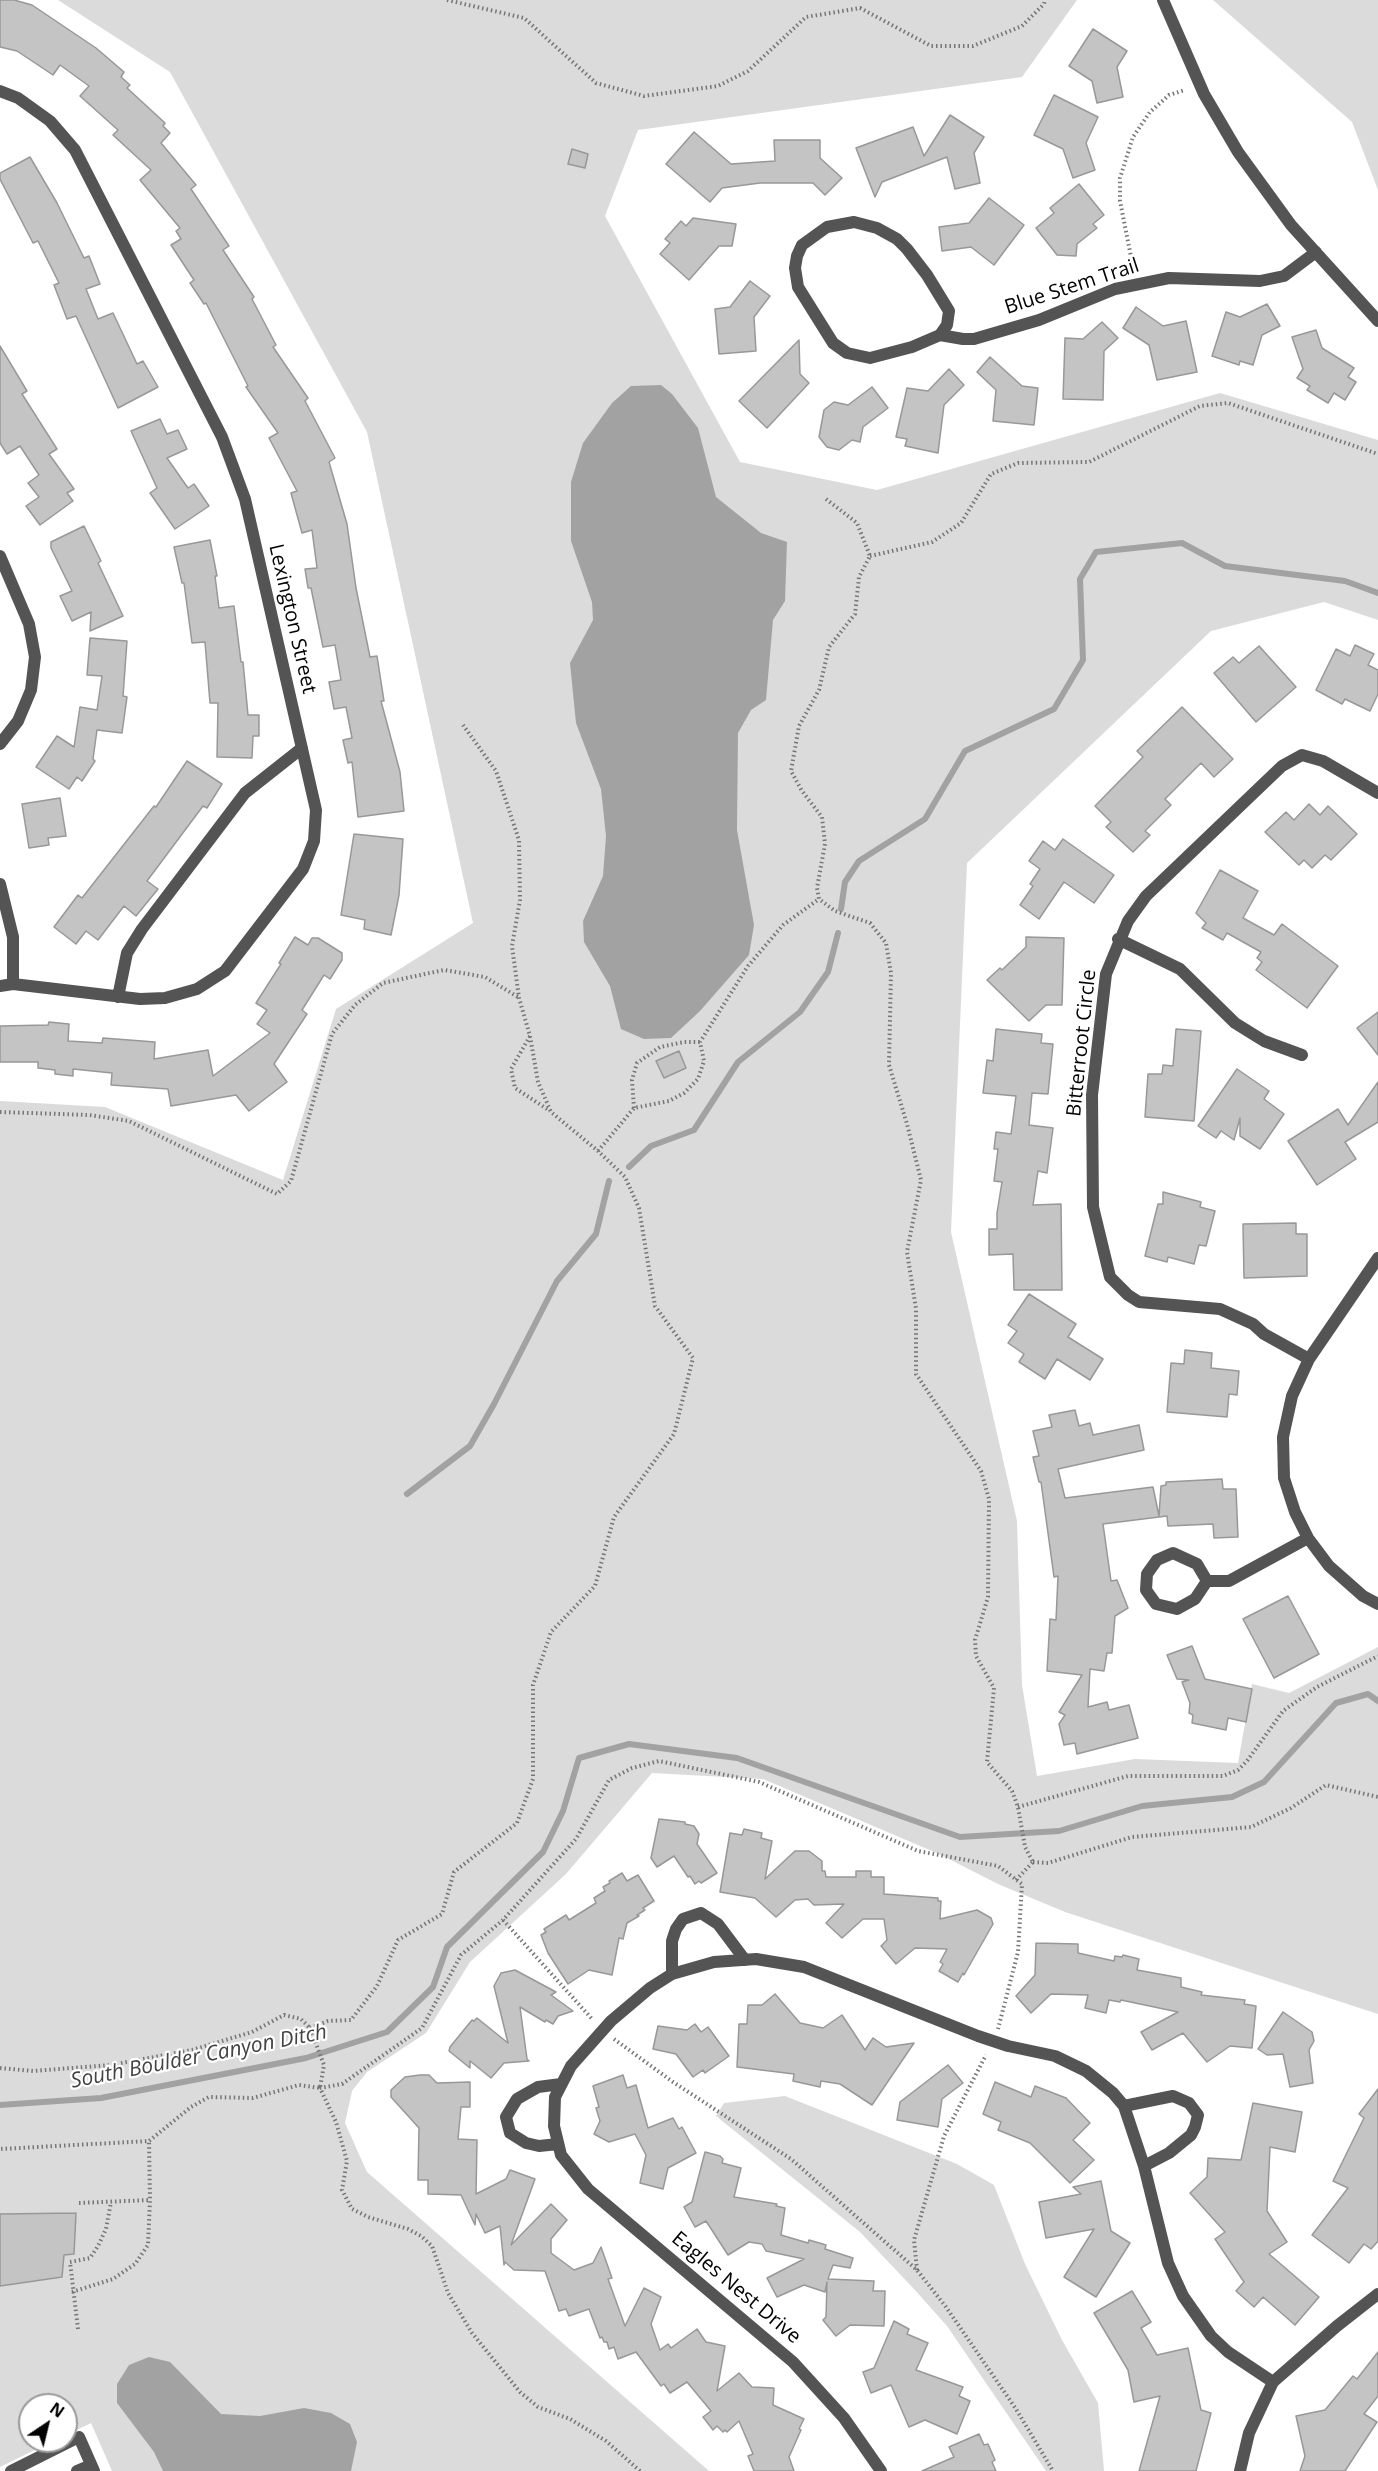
<!DOCTYPE html>
<html>
<head>
<meta charset="utf-8">
<style>
  body { margin:0 }
  #map { position:relative; width:1378px; height:2471px; overflow:hidden; background:#fff; font-family:"Open Sans",sans-serif }
  canvas { display:block }
  .north { position:absolute; left:18px; top:2393px; width:60px; height:60px; box-sizing:border-box; background:#fff; border:2px solid #999; border-radius:50%; rotate:35deg; font-size:16px; font-weight:700; line-height:24px; text-align:center; color:#000 }
  .north::after { content:''; display:block; margin:auto; width:21px; height:27px; background:#000; clip-path:polygon(50% 0,100% 100%,50% 72%,0 100%) }
</style>
</head>
<body>
<div id="map">
<canvas width="1378" height="2471"></canvas>
<div class="north">N</div>
</div>
<script>
const context = document.querySelector('canvas').getContext('2d');
context.lineJoin = 'round';
function fill(path, color) {
  context.fillStyle = color;
  context.fill(path, 'evenodd');
}
function shape(rows) {
  const path = new Path2D();
  for (const r of rows) {
    path.moveTo(r[0], r[1]);
    for (let i = 2; i < r.length; i += 2) path.lineTo(r[i], r[i + 1]);
  }
  return path;
}
function trace(path, color, width, dash) {
  context.strokeStyle = color;
  context.lineWidth = width;
  context.lineCap = dash ? 'butt' : 'round';
  context.setLineDash(dash || []);
  context.stroke(path);
}
function write(font, color, halo, rows, align = 'center') {
  context.font = font + ' "Open Sans",sans-serif';
  context.lineWidth = 4.5;
  context.setLineDash([]);
  context.textBaseline = 'middle';
  context.strokeStyle = halo;
  context.fillStyle = color;
  for (const [text, x, y, turn = 0] of rows) {
    context.save();
    context.translate(x, y);
    context.rotate((+turn || 0) * Math.PI / 180);
    context.textAlign = isNaN(turn) ? turn : align;
    if (halo) context.strokeText(text, 0, 0);
    context.fillText(text, 0, 0);
    context.restore();
  }
}
fill(shape([
  [58,0,1077,0,1022,77,638,130,605,216,740,462,877,490,1220,393,1378,440,1378,620,1324,602,1211,631,967,863,951,1232,1017,1521,1022,1685,1037,1776,1135,1759,1238,1763,1252,1684,1289,1693,1378,1647,1378,2014,1065,1912,998,1884,939,1854,763,1779,652,1773,566,1874,470,1962,426,2033,367,2072,352,2091,345,2123,367,2172,709,2471,112,2471,91,2423,66,2435,66,2405,30,2405,30,2441,53,2441,0,2467,0,1101,105,1107,283,1180,336,1009,473,923,367,432,170,72],
  [1213,0,1378,0,1378,190,1352,122],
  [785,2096,957,2164,994,2185,1025,2264,1062,2340,1098,2403,1104,2471,1046,2471,947,2326,914,2289,860,2232,716,2116,724,2103]
]), '#dbdbdb');
fill(shape([
  [661,385,672,394,698,428,716,497,761,533,787,542,785,601,773,620,766,700,751,710,738,733,737,830,754,925,749,955,700,1011,671,1038,644,1039,621,1029,610,986,584,942,583,921,603,876,606,836,601,789,576,723,570,663,593,620,592,602,571,541,571,482,583,443,612,403,631,386],
  [149,2357,170,2362,221,2414,260,2416,304,2408,331,2413,350,2424,357,2442,351,2471,163,2471,154,2452,117,2403,117,2384,129,2365]
]), '#a2a2a2');
trace(shape([
  [841,909,845,882,859,861,925,819,965,751,1054,709,1083,660,1080,579,1096,552,1182,543,1225,566,1345,581,1378,593],
  [629,1167,651,1146,694,1130,738,1062,800,1012,828,972,838,933],
  [407,1494,470,1446,494,1404,557,1281,596,1234,609,1181],
  [0,2105,101,2098,306,2058,387,2032,433,1987,447,1947,543,1852,563,1811,579,1758,629,1744,737,1758,960,1837,1059,1831,1142,1806,1232,1797,1264,1782,1336,1703,1368,1694,1378,1701]
]), '#a2a2a2', 6);
const building = shape([
  [0,0,14,0,32,5,96,48,124,72,121,77,130,85,127,88,165,123,163,126,170,133,161,143,196,185,191,189,229,246,223,250,254,297,252,299,276,345,273,347,308,398,305,401,335,458,329,462,347,524,356,588,370,657,377,656,384,701,381,701,400,772,404,811,358,817,352,762,348,763,343,740,352,738,346,707,334,709,329,682,341,680,335,645,323,647,311,588,308,588,305,569,317,568,312,530,302,533,291,493,297,491,269,438,278,433,246,387,248,386,206,303,204,304,190,283,194,280,171,245,181,239,176,231,180,228,140,180,151,170,113,135,118,130,80,96,89,86,60,65,53,75,17,51,0,47,0,0],
  [1093,29,1127,51,1117,67,1123,97,1097,103,1092,81,1069,66,1093,29],
  [1054,95,1098,117,1086,143,1095,170,1073,178,1063,149,1034,135,1054,95],
  [950,115,984,137,974,153,980,183,955,189,947,157,882,182,875,197,856,148,913,127,924,156,950,115],
  [694,132,731,164,775,161,774,140,820,140,820,158,842,178,825,195,813,183,760,183,722,188,710,202,666,164,694,132],
  [572,149,588,154,585,168,568,164,572,149],
  [30,157,57,203,84,258,89,256,100,284,86,289,98,319,113,313,137,364,143,361,158,387,118,408,76,316,67,319,54,285,59,283,38,241,33,243,0,179,0,173,30,157],
  [1079,184,1104,215,1093,224,1097,228,1077,244,1076,256,1057,255,1036,228,1054,213,1050,208,1079,184],
  [989,198,1024,225,994,265,971,247,942,251,939,227,969,223,989,198],
  [693,218,736,224,732,246,719,246,689,280,660,254,670,243,665,239,681,221,686,226,693,218],
  [750,281,770,296,754,317,756,351,719,354,715,309,730,307,750,281],
  [1267,304,1280,326,1262,335,1253,365,1240,361,1239,365,1212,356,1226,312,1240,317,1267,304],
  [1136,307,1163,326,1186,321,1197,372,1157,380,1149,345,1123,328,1136,307],
  [1102,322,1118,338,1104,351,1103,400,1063,399,1065,338,1083,339,1102,322],
  [1316,330,1322,348,1354,368,1348,377,1356,382,1345,400,1334,393,1328,403,1307,390,1310,386,1297,378,1303,369,1292,337,1316,330],
  [799,340,800,374,809,383,767,428,739,401,799,340],
  [0,346,27,391,22,394,57,449,49,454,74,489,67,493,73,501,40,525,26,506,39,497,28,483,39,475,20,446,7,454,0,443,0,346],
  [990,357,1022,386,1038,388,1034,425,993,421,996,390,977,372,990,357],
  [949,369,964,385,944,405,938,453,905,446,907,439,896,437,907,388,928,391,949,369],
  [872,387,888,408,863,427,860,442,852,440,839,450,827,447,819,437,824,410,834,402,848,405,872,387],
  [160,419,167,434,178,430,187,449,167,458,188,488,194,484,209,506,175,529,150,493,157,488,131,431,160,419],
  [84,526,101,561,98,563,123,616,90,631,91,612,72,621,60,596,72,591,51,548,51,542,84,526],
  [210,540,217,576,215,576,219,608,234,606,241,662,243,662,248,715,259,715,259,736,253,736,252,758,217,757,218,703,210,703,205,642,192,643,184,583,182,583,174,547,210,540],
  [90,638,127,641,123,696,127,697,122,733,97,730,93,759,95,761,82,781,77,777,69,789,36,767,57,736,74,747,80,707,97,710,102,676,87,675,90,638],
  [1355,645,1374,654,1368,665,1378,670,1378,694,1370,711,1345,699,1342,704,1316,690,1336,649,1350,656,1355,645],
  [1259,646,1296,687,1256,722,1214,673,1233,657,1239,663,1259,646],
  [1182,707,1233,759,1214,777,1201,763,1165,799,1171,805,1145,831,1150,835,1133,852,1106,827,1111,822,1095,806,1143,757,1137,751,1182,707],
  [187,761,222,784,207,808,203,806,147,881,158,889,136,916,124,906,98,940,86,931,76,944,54,927,78,895,82,898,154,806,156,807,187,761],
  [60,798,66,836,48,838,49,845,29,848,22,804,60,798],
  [1309,804,1320,815,1328,806,1357,834,1331,860,1325,855,1312,868,1304,860,1299,865,1265,832,1286,812,1294,820,1309,804],
  [354,834,403,839,399,895,391,935,364,929,365,920,341,915,354,834],
  [1063,839,1114,875,1094,903,1064,882,1039,919,1020,905,1033,886,1030,884,1040,869,1029,861,1043,841,1055,850,1063,839],
  [1220,870,1258,891,1243,918,1274,935,1282,924,1338,966,1307,1008,1256,970,1262,962,1257,958,1261,952,1227,933,1223,940,1202,928,1206,923,1196,913,1220,870],
  [295,937,308,945,312,938,318,938,342,953,342,960,330,979,324,975,302,1010,307,1014,274,1064,287,1082,249,1111,236,1095,171,1106,168,1089,111,1085,112,1073,73,1069,73,1076,55,1074,55,1070,38,1068,38,1062,0,1062,0,1026,48,1025,49,1022,69,1024,68,1041,102,1043,103,1038,155,1042,154,1059,208,1050,213,1076,270,1033,257,1024,267,1010,256,1003,281,964,279,963,295,937],
  [1026,937,1064,938,1062,1005,1046,1005,1029,1021,987,980,1000,968,1002,970,1026,947,1026,937],
  [1378,1012,1378,1055,1357,1028,1378,1012],
  [996,1029,1042,1034,1041,1043,1053,1044,1048,1094,1032,1093,1029,1125,1053,1128,1047,1173,1038,1171,1033,1205,1061,1204,1062,1290,1014,1290,1013,1254,989,1255,989,1229,997,1229,997,1213,1002,1182,994,1181,998,1149,994,1149,996,1132,1011,1134,1016,1096,983,1093,987,1060,993,1061,996,1029],
  [1176,1029,1201,1031,1194,1121,1145,1117,1148,1074,1162,1074,1163,1065,1173,1066,1176,1029],
  [679,1051,686,1068,664,1078,656,1061,679,1051],
  [1237,1069,1269,1091,1264,1099,1284,1114,1260,1149,1240,1136,1240,1118,1234,1140,1221,1131,1216,1138,1198,1126,1237,1069],
  [1378,1082,1378,1122,1345,1142,1356,1159,1317,1185,1288,1141,1338,1109,1348,1125,1378,1082],
  [1163,1192,1201,1202,1200,1207,1215,1211,1206,1246,1199,1245,1194,1264,1168,1257,1167,1262,1145,1256,1158,1204,1163,1204,1163,1192],
  [1296,1223,1296,1234,1307,1234,1307,1276,1244,1278,1243,1224,1296,1223],
  [1029,1294,1076,1324,1068,1337,1103,1359,1090,1380,1057,1359,1045,1379,1019,1362,1024,1354,1008,1343,1017,1331,1008,1325,1029,1294],
  [1185,1350,1212,1353,1211,1368,1239,1371,1237,1395,1229,1394,1227,1417,1167,1412,1171,1363,1184,1364,1185,1350],
  [1075,1410,1079,1426,1090,1423,1093,1435,1139,1425,1144,1450,1058,1469,1065,1498,1153,1487,1159,1516,1161,1486,1166,1485,1166,1482,1222,1479,1223,1489,1236,1489,1238,1537,1214,1538,1213,1524,1168,1526,1167,1516,1103,1524,1111,1581,1117,1580,1128,1608,1115,1616,1112,1653,1107,1653,1104,1671,1090,1669,1088,1707,1107,1702,1109,1710,1129,1705,1138,1738,1077,1754,1075,1743,1064,1745,1059,1724,1065,1715,1059,1712,1082,1675,1047,1671,1050,1619,1056,1620,1058,1576,1054,1577,1041,1482,1039,1482,1033,1457,1039,1456,1033,1431,1052,1427,1049,1415,1075,1410],
  [1288,1596,1319,1654,1274,1678,1243,1619,1288,1596],
  [1192,1646,1205,1679,1252,1689,1246,1722,1228,1718,1226,1730,1192,1723,1193,1715,1189,1713,1190,1703,1182,1682,1189,1680,1177,1679,1167,1655,1192,1646],
  [659,1819,685,1822,685,1824,694,1826,699,1834,697,1844,717,1873,701,1883,699,1881,695,1884,690,1876,688,1877,674,1856,657,1867,651,1858,659,1819],
  [744,1829,762,1833,761,1838,772,1841,765,1879,795,1851,809,1851,822,1861,822,1871,825,1871,826,1877,856,1877,856,1871,871,1871,871,1877,884,1877,884,1894,938,1898,938,1901,941,1901,940,1919,977,1910,991,1918,993,1924,964,1975,963,1973,958,1982,939,1971,943,1964,940,1962,947,1949,915,1948,896,1964,881,1946,887,1940,884,1919,863,1919,842,1938,826,1923,844,1904,814,1905,808,1899,795,1900,776,1917,755,1898,720,1892,730,1833,742,1835,744,1829],
  [622,1873,627,1881,638,1875,654,1901,643,1908,645,1910,637,1915,639,1916,627,1923,623,1939,619,1938,612,1975,589,1970,568,1984,548,1953,541,1935,546,1932,544,1929,566,1915,569,1920,596,1903,594,1898,605,1891,603,1887,610,1883,609,1881,622,1873],
  [1036,1943,1078,1944,1078,1953,1114,1961,1115,1956,1122,1957,1123,1955,1139,1959,1137,1970,1181,1978,1181,1987,1202,1992,1201,1995,1245,2000,1244,2004,1256,2006,1252,2048,1230,2046,1207,2062,1183,2033,1152,2050,1141,2032,1178,2012,1121,2000,1120,2002,1109,2000,1106,2013,1085,2008,1088,1995,1051,1994,1031,2013,1016,1996,1035,1975,1036,1943],
  [515,1970,556,1992,551,1995,573,2011,558,2016,553,2024,546,2020,545,2022,520,2007,527,2059,529,2061,504,2063,491,2078,470,2061,470,2068,449,2051,450,2047,472,2020,474,2021,477,2018,508,2043,494,1986,501,1973,515,1970],
  [775,1994,800,2023,823,2028,842,2015,865,2050,873,2038,886,2047,914,2043,872,2105,840,2084,821,2081,820,2087,793,2081,794,2074,737,2067,739,2024,747,2024,748,2005,762,2005,775,1994],
  [1283,2012,1312,2032,1314,2041,1309,2050,1313,2083,1290,2087,1283,2054,1267,2055,1258,2049,1283,2012],
  [695,2024,701,2032,708,2027,729,2056,705,2073,703,2070,693,2077,676,2054,653,2049,658,2026,687,2030,695,2024],
  [948,2065,963,2083,942,2099,938,2127,897,2120,900,2102,948,2065],
  [420,2075,429,2075,437,2083,470,2082,470,2107,461,2107,458,2139,477,2140,476,2194,506,2179,510,2170,535,2179,511,2245,551,2204,567,2220,551,2239,551,2253,574,2270,593,2263,601,2247,612,2278,608,2279,625,2326,644,2288,661,2297,651,2324,660,2350,668,2344,671,2348,697,2329,706,2342,725,2346,717,2391,739,2373,752,2387,774,2388,773,2405,804,2419,799,2429,801,2430,789,2457,794,2471,754,2471,748,2456,753,2454,739,2421,727,2432,725,2430,723,2432,717,2426,713,2430,703,2417,711,2411,687,2382,670,2393,664,2384,661,2386,636,2352,618,2359,614,2347,609,2349,607,2342,604,2342,602,2337,600,2338,589,2309,569,2316,566,2309,559,2311,545,2271,514,2270,505,2262,504,2265,500,2226,485,2233,476,2214,475,2225,461,2195,428,2194,428,2180,418,2180,419,2128,391,2097,391,2090,405,2077,420,2075],
  [623,2075,627,2088,636,2085,648,2128,673,2118,679,2129,682,2127,696,2153,668,2168,663,2189,640,2183,646,2155,635,2134,609,2142,594,2134,600,2121,596,2108,599,2107,593,2086,623,2075],
  [995,2082,1031,2097,1035,2086,1066,2098,1090,2123,1073,2140,1094,2160,1070,2183,1030,2143,998,2130,1001,2122,983,2114,995,2082],
  [1378,2089,1378,2241,1371,2249,1364,2244,1349,2263,1312,2235,1348,2188,1333,2181,1364,2118,1359,2114,1378,2089],
  [1253,2103,1302,2112,1295,2152,1270,2147,1267,2211,1287,2242,1269,2254,1319,2297,1295,2325,1263,2297,1254,2307,1236,2291,1244,2282,1215,2239,1225,2232,1190,2193,1207,2177,1208,2158,1241,2160,1253,2103],
  [705,2152,720,2156,723,2159,722,2163,741,2168,734,2197,777,2204,776,2206,785,2208,781,2235,808,2243,809,2240,826,2245,825,2249,853,2258,850,2268,833,2265,828,2279,874,2281,873,2291,885,2291,884,2326,850,2325,836,2336,823,2320,826,2317,827,2282,825,2292,804,2285,777,2297,767,2278,804,2259,766,2251,762,2244,749,2242,728,2255,706,2221,695,2227,684,2207,692,2202,705,2152],
  [1101,2181,1111,2231,1130,2243,1096,2297,1064,2277,1094,2229,1046,2238,1039,2202,1081,2194,1073,2187,1101,2181],
  [76,2213,74,2254,64,2255,62,2277,0,2286,0,2214,76,2213],
  [1132,2291,1151,2322,1141,2328,1157,2355,1188,2348,1201,2410,1211,2413,1196,2471,1139,2471,1160,2396,1134,2402,1128,2370,1094,2313,1132,2291],
  [894,2321,909,2329,907,2334,928,2343,916,2370,963,2387,959,2396,970,2401,957,2434,925,2420,909,2427,891,2385,871,2393,863,2372,874,2368,894,2321],
  [1378,2352,1378,2396,1364,2414,1377,2422,1345,2471,1300,2471,1305,2456,1296,2416,1325,2410,1353,2376,1357,2379,1378,2352],
  [979,2434,984,2445,988,2444,995,2460,992,2462,996,2471,922,2471,954,2457,949,2447,979,2434]
]);
fill(building, '#c4c4c4');
trace(building, '#989898', 1.5);
trace(shape([
  [447,0,524,18,596,83,644,96,718,86,748,71,806,17,860,8,931,46,973,46,1022,26,1044,4,1045,0],
  [1134,272,1120,201,1120,178,1133,137,1150,112,1169,95,1185,90],
  [826,499,857,523,870,556,859,577,855,614,829,647,819,690,799,726,791,771,802,791,822,817,825,844,817,888,819,899,835,911,870,923,886,943,891,973,889,1065,907,1124,921,1180,907,1252,916,1309,916,1374,981,1471,989,1499,988,1597,975,1640,976,1656,994,1688,987,1762,1012,1791,1018,1807,1025,1847,1033,1862],
  [870,556,932,542,961,523,991,474,1018,463,1089,462,1200,406,1228,403,1378,454],
  [530,1036,511,1069,515,1088,550,1111],
  [634,1108,632,1080,637,1063,660,1047,684,1042,700,1042],
  [0,1112,89,1115,129,1121,277,1194,291,1181,332,1034,355,1005,383,983,444,970,485,977,518,997],
  [598,1151,634,1108,669,1101,684,1093,698,1079,704,1061,700,1042,748,966,783,925,819,899],
  [1018,1807,1128,1776,1223,1776,1238,1770,1247,1761,1283,1711,1317,1687,1378,1656],
  [1033,1862,1048,1863,1132,1837,1251,1827,1291,1808,1326,1785,1378,1797],
  [1016,1880,1033,1862],
  [503,1920,593,2020],
  [310,2028,328,2021,351,2020,377,1986,398,1940,442,1914,454,1872,517,1823,533,1779,533,1685,551,1632,595,1586,614,1517,674,1434,693,1358,655,1306,639,1208,625,1177,598,1151,551,1112,538,1082,530,1036,519,998,512,946,520,900,519,840,496,771,463,725],
  [614,2039,673,2082,791,2159,917,2270,946,2307,1016,2409,1053,2471],
  [0,2068,33,2071,111,2065,192,2050,252,2032,284,2015,301,2019,310,2028,324,2065,320,2088,299,2085,253,2098,209,2097,191,2107,149,2141,0,2149],
  [79,2203,150,2200],
  [917,2270,914,2240,944,2136,986,2055],
  [72,2292,113,2279,135,2264,148,2245,150,2200,149,2141],
  [78,2329,70,2262,90,2258,98,2246,106,2229,111,2202],
  [640,2471,606,2441,570,2419,538,2407,520,2392,472,2333,448,2293,432,2246,421,2236,408,2229,368,2217,352,2209,342,2190,347,2161,336,2122,320,2088,342,2084,422,2028,461,1955,503,1920,576,1839,609,1780,632,1768,659,1761,759,1782,918,1851,998,1866,1022,1884,1018,1952,998,2029]
]), '#767676', 4, [1.5, 3]);
trace(shape([
  [1163,0,1204,94,1238,152,1291,225,1378,321],
  [0,91,18,98,50,121,75,150,222,437,245,499,316,810,314,841,303,869,225,971,197,989,165,998,140,999,13,984,0,986],
  [854,222,877,228,897,239,907,249,927,275,949,311,947,325,940,335,912,347,870,358,847,353,833,343,798,287,795,268,797,256,802,245,827,227,854,222],
  [940,335,963,339,974,339,1039,320,1115,289,1169,278,1260,281,1284,276,1316,252],
  [0,556,29,624,35,657,31,690,18,721,0,744],
  [0,884,13,937,13,984],
  [1118,939,1180,969,1235,1023,1264,1041,1302,1055],
  [118,997,127,953,142,929,245,793,302,748],
  [1378,1258,1309,1359,1292,1396,1283,1437,1284,1478,1295,1512,1308,1538,1329,1566,1363,1596,1378,1604],
  [1309,1359,1264,1334,1253,1324,1220,1309,1139,1302,1128,1295,1110,1277,1093,1207,1092,1095,1106,974,1128,921,1146,896,1282,766,1302,755,1323,761,1378,793],
  [1207,1581,1195,1599,1177,1609,1156,1604,1146,1590,1147,1574,1157,1560,1173,1553,1197,1564,1207,1581,1229,1581,1308,1538],
  [672,1974,672,1941,676,1929,683,1919,701,1913,718,1924,745,1960],
  [1124,2106,1173,2096,1189,2103,1198,2115,1195,2127,1191,2135,1169,2153,1144,2166],
  [558,2144,539,2146,526,2143,510,2133,506,2117,517,2099,538,2087,561,2084],
  [11,2471,79,2437,94,2471],
  [77,2471,91,2465],
  [881,2471,844,2418,793,2362,588,2189,561,2155,554,2126,555,2097,571,2066,611,2021,650,1988,672,1974,714,1962,756,1959,804,1967,978,2036,1008,2046,1055,2056,1086,2071,1113,2093,1124,2106,1144,2166,1168,2263,1183,2296,1211,2336,1228,2352,1273,2382],
  [1240,2471,1249,2433,1273,2382,1337,2326,1378,2294]
]), '#545454', 12);
write('20px', '#000', '#fff', [
  ["Blue Stem Trail",1072,287,-18],
  ["Lexington Street",292,619,77],
  ["Bitterroot Circle",1082,1043,-84],
  ["Eagles Nest Drive",736,2288,40]
]);
write('italic 21px', '#434343', '#fff', [
  ["South Boulder Canyon Ditch",199,2057,-11]
]);
</script>
</body>
</html>
